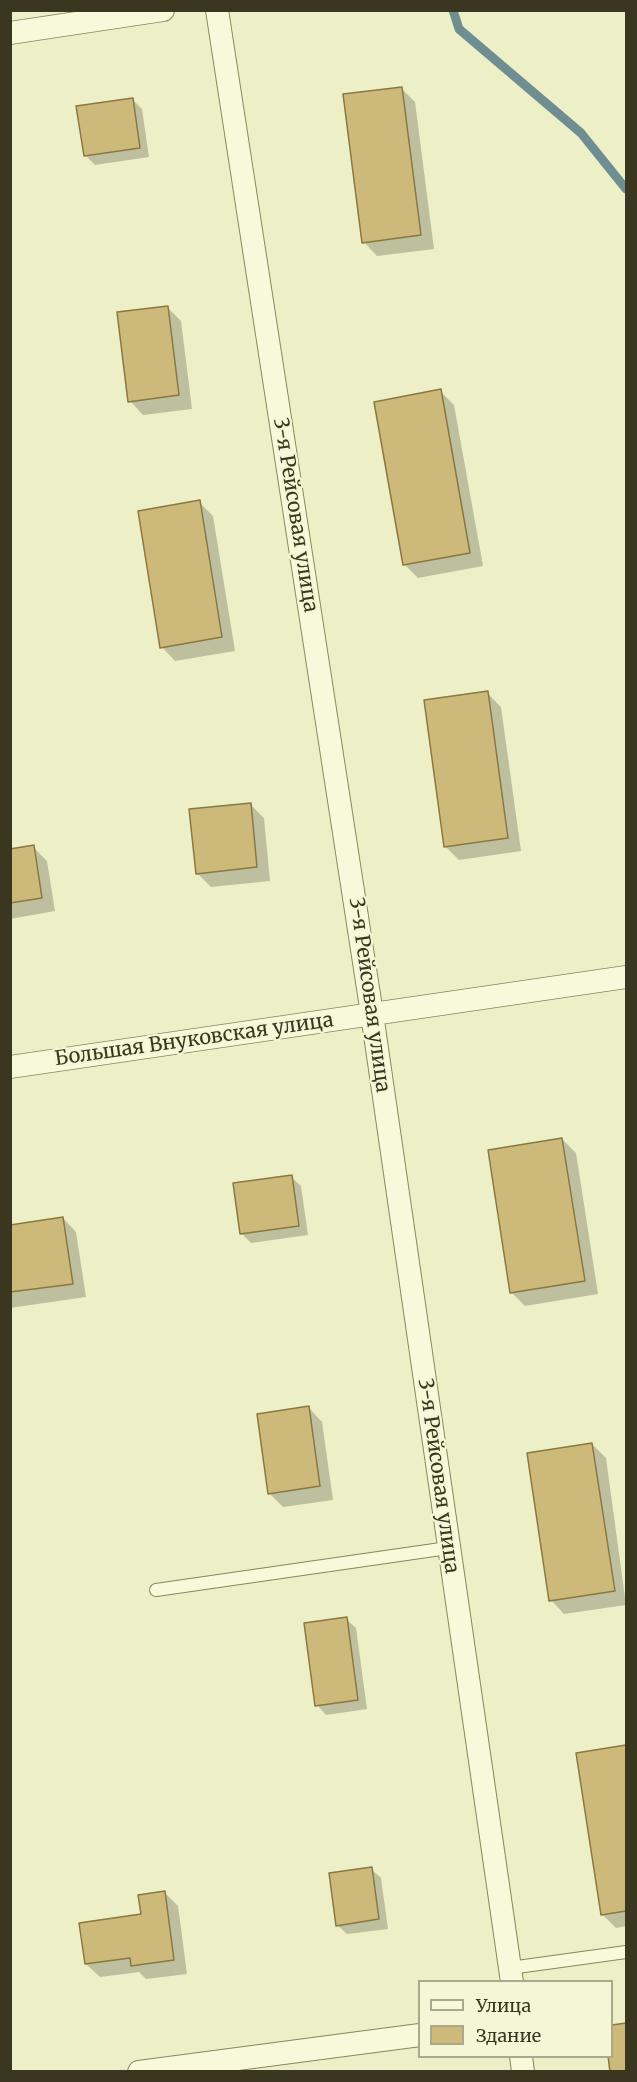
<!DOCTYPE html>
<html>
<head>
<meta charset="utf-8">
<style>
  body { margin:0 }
  #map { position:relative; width:637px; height:2082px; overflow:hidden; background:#edefc6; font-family:Merriweather,serif }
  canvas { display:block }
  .frame { position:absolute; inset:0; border:12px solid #3b361f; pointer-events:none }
  .legend { position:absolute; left:418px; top:1980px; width:195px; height:78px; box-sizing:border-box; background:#f4f6d6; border:2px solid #aaa98d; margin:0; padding:8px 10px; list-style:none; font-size:18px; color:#3b361f }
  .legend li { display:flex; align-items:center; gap:12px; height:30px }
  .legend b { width:30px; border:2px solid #aaa98d }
</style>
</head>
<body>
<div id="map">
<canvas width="637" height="2082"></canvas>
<div class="frame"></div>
<ul class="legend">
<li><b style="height:8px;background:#f8f9da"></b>Улица</li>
<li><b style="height:16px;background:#cdba7b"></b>Здание</li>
</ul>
</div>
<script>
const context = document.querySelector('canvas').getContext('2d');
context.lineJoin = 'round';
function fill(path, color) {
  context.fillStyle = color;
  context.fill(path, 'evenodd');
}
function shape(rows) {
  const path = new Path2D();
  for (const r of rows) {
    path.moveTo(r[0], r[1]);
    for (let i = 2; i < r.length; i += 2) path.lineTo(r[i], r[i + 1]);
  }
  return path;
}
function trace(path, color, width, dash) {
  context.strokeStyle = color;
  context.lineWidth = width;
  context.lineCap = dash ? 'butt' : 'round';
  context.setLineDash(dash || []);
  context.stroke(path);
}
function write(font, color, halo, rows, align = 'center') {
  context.font = font + ' Merriweather,serif';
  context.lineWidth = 4.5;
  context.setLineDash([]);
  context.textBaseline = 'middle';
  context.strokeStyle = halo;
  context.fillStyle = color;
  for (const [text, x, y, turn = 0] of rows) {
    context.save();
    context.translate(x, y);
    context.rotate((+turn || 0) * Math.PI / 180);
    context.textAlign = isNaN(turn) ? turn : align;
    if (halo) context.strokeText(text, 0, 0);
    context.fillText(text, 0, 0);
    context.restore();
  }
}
fill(shape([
  [401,88,415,102,434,249,377,256,364,242],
  [132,99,142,109,149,157,95,165,85,155],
  [167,307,181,321,192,409,143,415,130,401],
  [440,391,454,405,483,566,418,578,405,565],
  [199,502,213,516,235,651,175,661,162,647],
  [487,693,501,707,521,851,459,860,445,846],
  [250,804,264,818,270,881,211,887,197,873],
  [33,847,47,861,55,911,10,919,10,851],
  [562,1139,576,1153,598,1294,525,1306,511,1292],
  [291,1177,301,1186,308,1235,251,1243,242,1234],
  [63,1218,76,1232,86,1297,10,1308,10,1226],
  [309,1408,322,1422,333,1500,283,1507,270,1494],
  [592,1444,606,1458,626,1605,564,1614,551,1600],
  [346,1619,356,1628,367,1709,326,1715,317,1705],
  [626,1747,626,1926,616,1928,602,1914,578,1754],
  [371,1869,381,1878,388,1929,347,1934,337,1925],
  [164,1892,178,1906,187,1974,146,1979,139,1972,100,1977,86,1964,143,1915],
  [626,2024,626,2072,612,2072,612,2027]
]), '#0003');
trace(shape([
  [453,10,459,29,581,133,626,189]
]), '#6e8e91', 9);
const building = shape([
  [402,87,421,235,362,243,343,94,402,87],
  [133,98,140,148,84,156,76,106,133,98],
  [168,306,179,395,128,402,117,312,168,306],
  [441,389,470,553,403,565,374,402,441,389],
  [200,500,222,637,160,648,138,511,200,500],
  [488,691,508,838,444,847,424,700,488,691],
  [251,803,257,867,196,874,189,809,251,803],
  [34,845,42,898,10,903,10,849,34,845],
  [562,1138,585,1281,510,1293,488,1150,562,1138],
  [292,1175,299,1226,240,1234,233,1183,292,1175],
  [63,1217,73,1284,10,1292,10,1225,63,1217],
  [309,1406,320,1486,268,1494,257,1414,309,1406],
  [592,1443,615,1591,549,1601,527,1453,592,1443],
  [347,1617,358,1700,315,1706,304,1623,347,1617],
  [626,1745,626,1911,601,1915,576,1753,626,1745],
  [372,1867,379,1919,336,1926,329,1873,372,1867],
  [165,1891,174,1960,131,1966,130,1958,85,1964,79,1923,141,1914,138,1895,165,1891],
  [626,2023,626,2072,610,2072,608,2056,612,2056,612,2025,626,2023]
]);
fill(building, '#cdba7b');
trace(building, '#8a7741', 1.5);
const service = shape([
  [156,1590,448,1548],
  [510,1968,626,1952]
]);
const minor = shape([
  [217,10,372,1014,512,1982],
  [10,33,163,10],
  [10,1067,626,977],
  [521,2056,523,2072],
  [139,2072,420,2035]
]);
trace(service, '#8b855b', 14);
trace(minor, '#8b855b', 24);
trace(service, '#f8f9da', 12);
trace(minor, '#f8f9da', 22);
write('20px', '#3b361f', '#f4f6d6', [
  ["3-я Рейсовая улица",295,515,81],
  ["3-я Рейсовая улица",369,995,82],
  ["Большая Внуковская улица",194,1040,-8],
  ["3-я Рейсовая улица",438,1476,82]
]);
</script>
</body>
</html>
